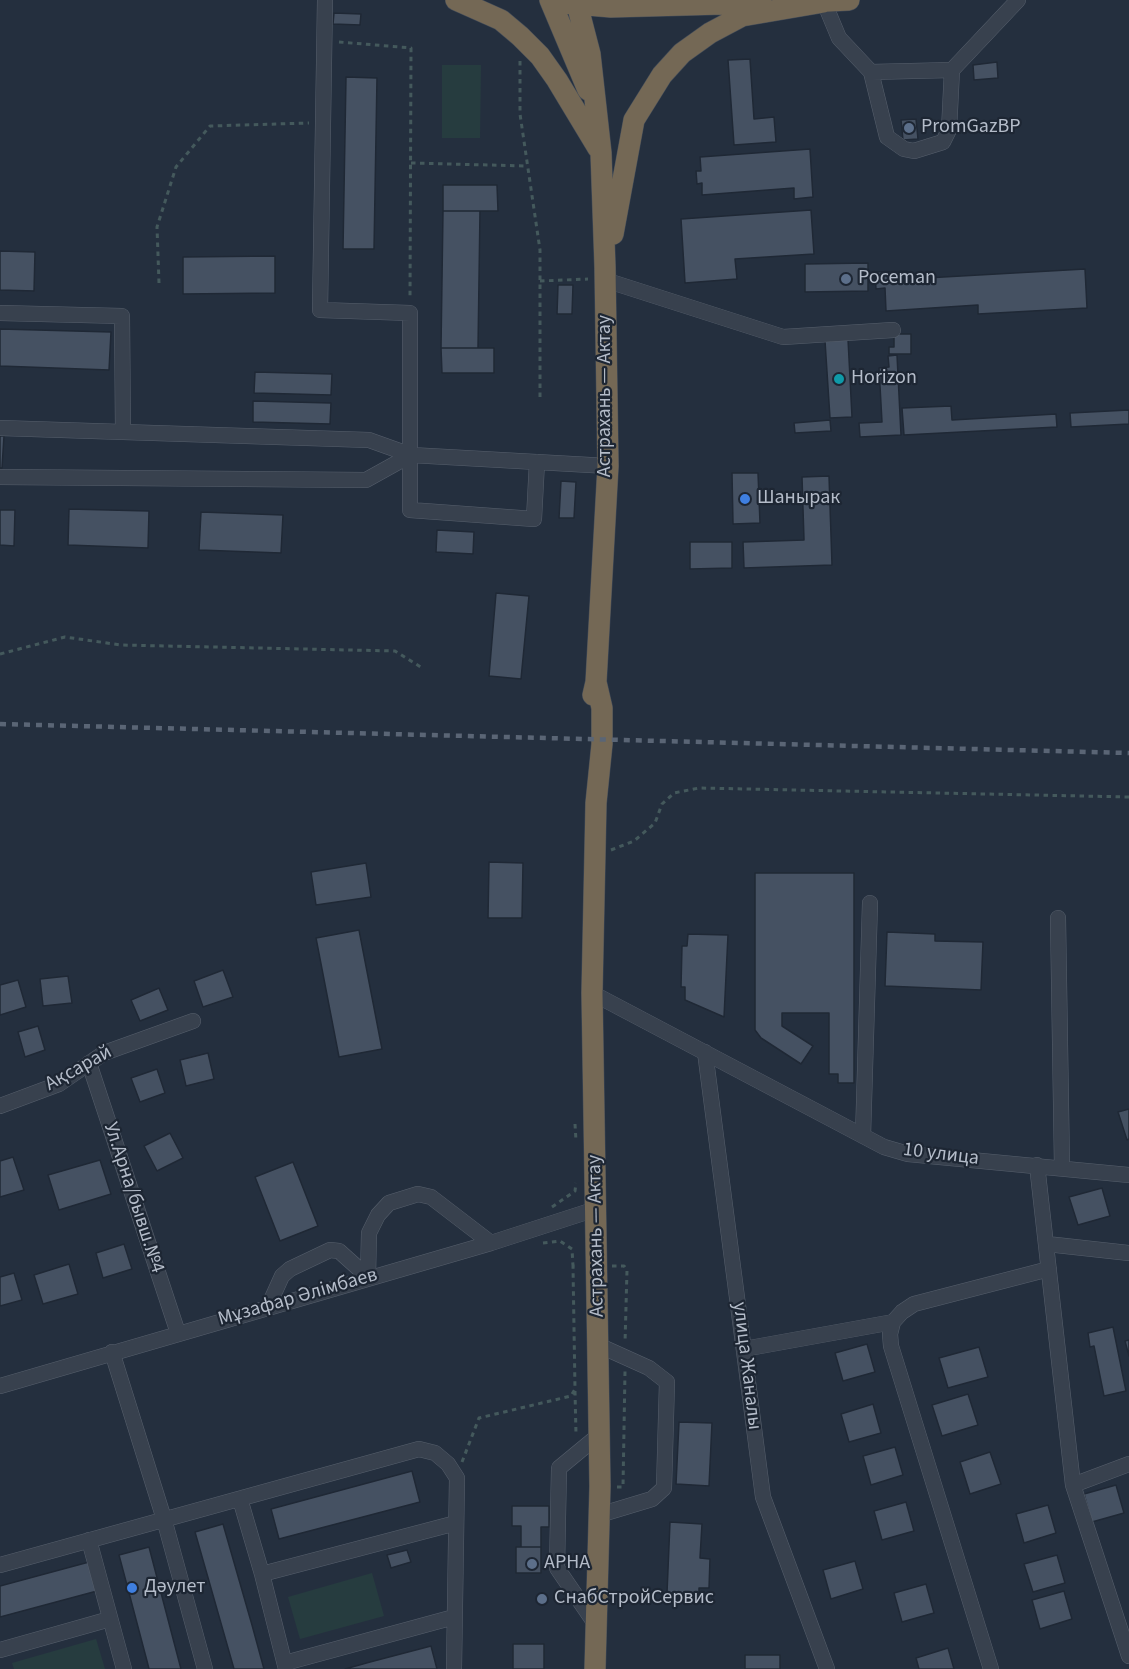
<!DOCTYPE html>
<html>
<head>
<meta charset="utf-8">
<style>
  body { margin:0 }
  canvas { display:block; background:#242f3e }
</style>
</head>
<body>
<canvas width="1129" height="1669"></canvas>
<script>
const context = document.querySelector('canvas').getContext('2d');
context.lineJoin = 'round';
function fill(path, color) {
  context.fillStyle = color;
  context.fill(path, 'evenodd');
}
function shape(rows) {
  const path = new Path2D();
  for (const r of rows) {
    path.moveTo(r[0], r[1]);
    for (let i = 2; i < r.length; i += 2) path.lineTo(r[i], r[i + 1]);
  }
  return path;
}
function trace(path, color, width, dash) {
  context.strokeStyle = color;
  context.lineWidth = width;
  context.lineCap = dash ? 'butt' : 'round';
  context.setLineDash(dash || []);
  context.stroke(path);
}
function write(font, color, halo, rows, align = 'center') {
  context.font = font + ' "Source Sans 3",sans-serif';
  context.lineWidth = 4.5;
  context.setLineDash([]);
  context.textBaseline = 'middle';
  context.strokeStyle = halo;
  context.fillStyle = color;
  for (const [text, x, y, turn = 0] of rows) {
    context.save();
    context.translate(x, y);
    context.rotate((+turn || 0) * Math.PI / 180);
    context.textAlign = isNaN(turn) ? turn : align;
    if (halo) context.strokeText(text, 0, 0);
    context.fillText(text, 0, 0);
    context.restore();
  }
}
fill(shape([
  [442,65,481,65,480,138,442,138],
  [372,1573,384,1616,300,1639,288,1597],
  [96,1639,105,1669,14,1669,12,1663]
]), '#263c3f');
const building = shape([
  [334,13,361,14,360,25,333,24,334,13],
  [750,59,754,119,774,117,776,142,734,145,728,60,750,59],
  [997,62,998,78,974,80,973,65,997,62],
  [346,77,377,78,374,249,343,249,346,77],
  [916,119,918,139,903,140,901,120,916,119],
  [810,149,813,197,794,199,794,188,702,195,702,183,697,184,696,171,701,171,700,157,810,149],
  [443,185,497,185,498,211,443,211,443,185],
  [811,210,814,254,735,259,737,279,685,283,681,219,811,210],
  [443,211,480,211,478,348,441,348,443,211],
  [0,251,35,252,34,291,0,290,0,251],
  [275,256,275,293,183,294,183,257,275,256],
  [868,263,868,291,805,292,805,264,868,263],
  [1085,269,1087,308,978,314,978,305,886,311,885,288,876,289,875,272,907,271,908,279,1085,269],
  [558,285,573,285,572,314,557,314,558,285],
  [0,329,111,332,109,370,0,366,0,329],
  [894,334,911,334,911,354,889,354,889,347,894,347,894,334],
  [848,339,852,417,830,418,825,341,848,339],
  [441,348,494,348,494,373,442,373,441,348],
  [897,355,901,435,860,437,859,423,882,422,879,368,889,367,888,356,897,355],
  [255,372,332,374,331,395,254,393,255,372],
  [253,401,331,403,330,424,253,422,253,401],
  [951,406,952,420,1056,414,1057,427,904,435,902,408,951,406],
  [1129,410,1129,424,1071,427,1070,413,1129,410],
  [830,420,831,431,795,433,794,423,830,420],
  [0,436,4,436,2,468,0,468,0,436],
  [732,473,758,473,760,523,733,524,732,473],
  [829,476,832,565,744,568,743,542,804,540,802,477,829,476],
  [561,481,576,482,574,518,559,518,561,481],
  [69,509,149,511,148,548,68,545,69,509],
  [0,510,15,510,14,546,0,545,0,510],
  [201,512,283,515,281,553,199,550,201,512],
  [437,530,474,532,473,554,436,552,437,530],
  [690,542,732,542,732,568,690,569,690,542],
  [496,593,529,596,521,679,489,676,496,593],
  [489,862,523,863,522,918,488,918,489,862],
  [366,863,371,897,316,905,311,872,366,863],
  [755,873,854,873,854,1083,838,1083,838,1074,829,1074,829,1013,782,1013,782,1026,813,1046,801,1064,761,1038,755,1030,755,873],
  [359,930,382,1049,339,1057,316,938,359,930],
  [887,932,935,934,935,941,983,942,981,990,885,986,887,932],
  [688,934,728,935,724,1017,685,1000,685,987,681,987,682,946,687,946,688,934],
  [223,970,233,997,203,1007,194,981,223,970],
  [68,976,72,1003,43,1006,40,979,68,976],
  [18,980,26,1007,0,1015,0,985,18,980],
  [159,988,168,1010,140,1021,131,1000,159,988],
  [38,1026,45,1050,25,1057,18,1032,38,1026],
  [208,1053,214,1079,186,1086,180,1060,208,1053],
  [157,1069,165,1093,140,1102,131,1078,157,1069],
  [1129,1109,1129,1139,1127,1140,1118,1112,1129,1109],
  [170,1133,183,1158,157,1171,144,1146,170,1133],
  [13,1157,24,1190,0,1197,0,1161,13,1157],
  [100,1160,111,1194,59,1210,48,1175,100,1160],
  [293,1162,318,1226,280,1241,255,1177,293,1162],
  [1102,1188,1110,1216,1078,1225,1069,1197,1102,1188],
  [124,1244,132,1269,103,1278,96,1253,124,1244],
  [69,1264,78,1294,43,1304,34,1275,69,1264],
  [14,1273,22,1300,0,1306,0,1277,14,1273],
  [1113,1327,1126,1391,1104,1396,1094,1346,1090,1347,1088,1333,1113,1327],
  [1129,1340,1129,1356,1125,1341,1129,1340],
  [867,1344,875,1372,843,1381,835,1353,867,1344],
  [979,1347,988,1377,948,1388,939,1358,979,1347],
  [968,1394,978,1425,942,1436,932,1405,968,1394],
  [873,1404,881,1433,849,1442,841,1414,873,1404],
  [679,1422,712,1423,709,1486,676,1484,679,1422],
  [895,1447,903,1475,871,1485,863,1456,895,1447],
  [990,1452,1001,1484,970,1494,960,1462,990,1452],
  [412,1471,420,1502,279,1539,271,1509,412,1471],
  [1116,1485,1124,1513,1092,1522,1084,1494,1116,1485],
  [906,1502,914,1531,882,1540,874,1511,906,1502],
  [1048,1505,1056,1533,1024,1543,1016,1514,1048,1505],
  [512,1506,549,1506,549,1527,541,1527,541,1547,521,1547,521,1526,512,1526,512,1506],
  [670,1522,702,1524,700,1558,710,1559,709,1588,699,1588,699,1594,667,1593,670,1522],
  [223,1524,252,1625,264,1669,234,1669,195,1532,223,1524],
  [149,1547,181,1669,149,1669,147,1661,119,1555,149,1547],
  [516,1547,541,1547,541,1573,516,1573,516,1547],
  [407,1550,411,1562,391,1568,387,1555,407,1550],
  [1057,1555,1065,1583,1033,1592,1024,1564,1057,1555],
  [855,1561,863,1589,831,1599,823,1570,855,1561],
  [89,1562,97,1591,0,1617,0,1586,89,1562],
  [926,1584,934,1613,902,1622,894,1593,926,1584],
  [1064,1591,1072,1619,1040,1629,1032,1600,1064,1591],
  [513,1644,544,1644,544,1669,513,1669,513,1644],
  [431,1646,437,1669,345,1669,370,1662,431,1646],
  [948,1648,954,1669,919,1669,916,1658,948,1648],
  [745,1655,780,1655,780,1669,745,1669,745,1655]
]);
fill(building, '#455162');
trace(building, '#1f2835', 1.5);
const minor = shape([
  [325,0,320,310,410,313,410,510,534,519,537,462],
  [824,2,839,38,871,72,952,70,1018,0],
  [871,72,887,137,904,149,914,151,943,142,949,130,952,70],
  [605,280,783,337,893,330],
  [0,313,122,316,123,432],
  [0,428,369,440,411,455,608,466],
  [0,477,366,480,411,455],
  [1058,918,1062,1167],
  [592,993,884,1147,908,1154,1129,1175],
  [705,1052,763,1497,827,1669],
  [89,1063,178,1333],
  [0,1106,59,1084,104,1053,193,1021],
  [863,1136,870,903],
  [1037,1165,1073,1485,1129,1656],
  [1047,1244,1129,1253],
  [368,1277,369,1233,378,1215,389,1203,418,1194,431,1197,491,1243],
  [268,1307,282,1276,290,1269,330,1250,339,1251,368,1277],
  [598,1345,649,1368,667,1382,664,1488,652,1499,599,1515],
  [744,1349,893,1322],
  [112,1352,164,1519,205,1669],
  [0,1386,491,1243,596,1209],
  [1073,1485,1129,1464],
  [240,1499,262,1574,286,1669],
  [89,1540,124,1669],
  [0,1565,419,1449,435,1453,448,1464,457,1478,454,1669],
  [262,1574,456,1523],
  [596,1625,557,1568,559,1468,599,1435],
  [0,1650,110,1619],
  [285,1663,454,1617],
  [991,1669,891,1346,890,1334,893,1322,902,1312,914,1304,1049,1269]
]);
const highway = shape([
  [456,0,501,20,520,36,540,56,557,80,598,148],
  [550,0,588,90],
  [576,0,590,54,601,153,605,267,608,466,596,682,593,695],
  [552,2,611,7,761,3],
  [811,2,849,0],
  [613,234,634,120,662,75,682,53,710,33,742,16,824,2,824,0],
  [595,1669,600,1486,592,993,596,803,602,744,602,708,596,682]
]);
trace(minor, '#565f6c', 16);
trace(highway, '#434c59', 22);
trace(shape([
  [339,42,411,48,410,299],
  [520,61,520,114,540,250,540,397],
  [411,163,527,166],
  [540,281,588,279],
  [159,283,157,227,176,167,210,126,309,123],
  [0,654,65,637,121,645,395,651,424,669],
  [611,850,634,841,655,823,662,804,674,793,699,788,1129,797],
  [575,1124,576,1141],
  [552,1207,575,1191,576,1183],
  [543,1243,560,1241,572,1249,573,1266],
  [612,1266,624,1266,627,1270,625,1343],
  [575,1391,576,1435],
  [462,1462,479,1418,571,1396,575,1389,573,1266,579,1266],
  [617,1487,623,1487,625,1371]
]), '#44595c', 3, [4.5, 4.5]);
trace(minor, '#38414e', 15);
trace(highway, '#746855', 21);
trace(shape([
  [0,724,1129,753]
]), '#5a6575', 4.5, [6, 6]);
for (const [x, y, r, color] of [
  [909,128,6,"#5c6f8a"],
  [846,279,6,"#5c6f8a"],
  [839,379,6,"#0f9aa8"],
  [745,499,6,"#3f7fe0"],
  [532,1564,6,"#5c6f8a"],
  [132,1588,6,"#3f7fe0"],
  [542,1599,6,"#5c6f8a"]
]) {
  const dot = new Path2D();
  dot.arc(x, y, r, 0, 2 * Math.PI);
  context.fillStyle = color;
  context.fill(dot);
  trace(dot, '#1d2633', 2);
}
write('20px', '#b4bcc9', '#1d2633', [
  ["PromGazBP",921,128],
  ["Poceman",858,279],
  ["Horizon",851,379],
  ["Шанырак",757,499],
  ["АРНА",544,1564],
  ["Дәулет",144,1588],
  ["СнабСтройСервис",554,1599]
], 'left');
write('20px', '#b4bcc9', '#1d2633', [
  ["Астрахань — Актау",606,396,-90],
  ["Ақсарай",79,1069,-29],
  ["10 улица",941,1155,7],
  ["Ул.Арна/бывш.№4",133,1198,72],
  ["Астрахань — Актау",597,1236,-91],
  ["Мұзафар Әлімбаев",298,1298,-16],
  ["улица Жаналы",746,1366,83]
]);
</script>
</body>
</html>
